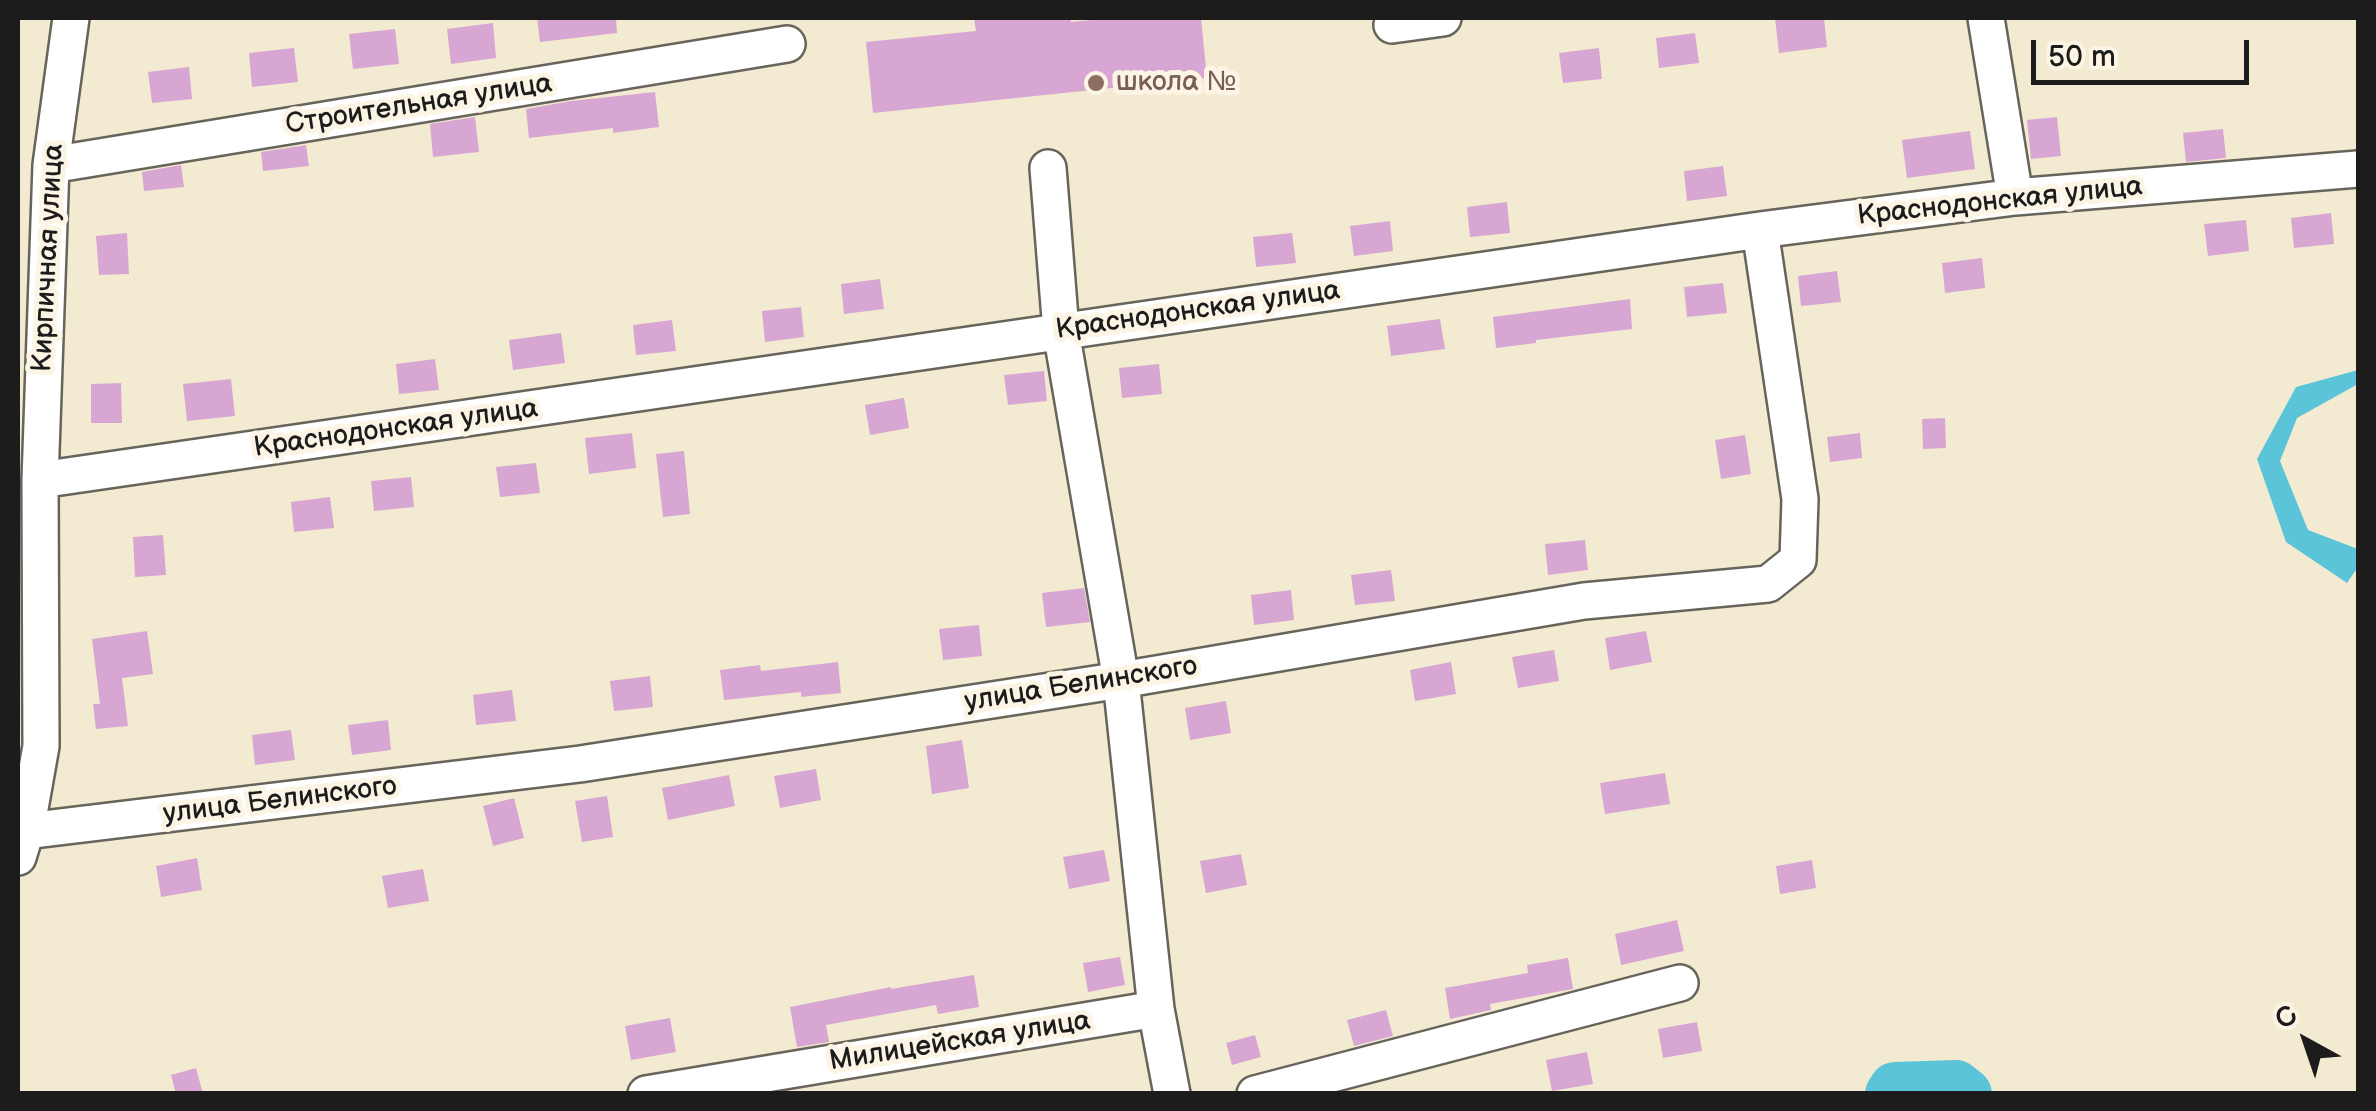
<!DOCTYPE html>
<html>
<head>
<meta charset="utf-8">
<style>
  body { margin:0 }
  #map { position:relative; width:2376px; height:1111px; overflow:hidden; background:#f3ebd1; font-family:"Balsamiq Sans",sans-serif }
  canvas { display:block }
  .frame { position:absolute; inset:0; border:20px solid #1c1c1c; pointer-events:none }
  .north { position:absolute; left:2256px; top:991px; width:100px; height:100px; -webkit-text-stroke:8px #fcf5e5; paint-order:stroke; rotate:320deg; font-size:28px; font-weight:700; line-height:40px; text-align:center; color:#1c1c1c }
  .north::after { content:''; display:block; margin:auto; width:35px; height:45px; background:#1c1c1c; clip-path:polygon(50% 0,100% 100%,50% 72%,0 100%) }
  .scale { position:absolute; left:2031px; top:40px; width:218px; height:45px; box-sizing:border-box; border:5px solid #1c1c1c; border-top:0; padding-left:12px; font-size:30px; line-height:35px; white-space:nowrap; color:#1c1c1c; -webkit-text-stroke:8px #fcf5e5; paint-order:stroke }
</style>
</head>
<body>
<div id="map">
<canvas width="2376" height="1111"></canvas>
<div class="frame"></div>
<div class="north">С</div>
<div class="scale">50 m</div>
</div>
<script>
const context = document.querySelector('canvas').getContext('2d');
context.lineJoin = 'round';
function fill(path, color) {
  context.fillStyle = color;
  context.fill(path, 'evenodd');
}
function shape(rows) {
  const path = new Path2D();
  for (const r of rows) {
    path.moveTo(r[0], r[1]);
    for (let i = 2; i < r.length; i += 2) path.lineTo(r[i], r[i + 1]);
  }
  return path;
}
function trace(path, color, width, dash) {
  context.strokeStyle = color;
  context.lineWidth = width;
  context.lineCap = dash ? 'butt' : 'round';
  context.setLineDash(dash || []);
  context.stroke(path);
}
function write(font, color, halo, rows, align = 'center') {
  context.font = font + ' "Balsamiq Sans",sans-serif';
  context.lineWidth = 10;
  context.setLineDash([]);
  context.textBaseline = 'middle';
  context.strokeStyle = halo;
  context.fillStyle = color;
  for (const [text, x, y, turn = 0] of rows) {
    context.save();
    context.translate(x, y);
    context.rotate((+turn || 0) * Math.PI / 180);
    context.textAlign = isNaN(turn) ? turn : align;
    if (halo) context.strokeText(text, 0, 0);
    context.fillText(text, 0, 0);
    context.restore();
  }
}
fill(shape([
  [2358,370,2358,384,2297,418,2280,461,2308,530,2358,549,2358,567,2347,583,2286,542,2257,459,2296,387]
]), '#5bc4d8');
trace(shape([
  [1891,1094,1895,1088,1956,1086,1966,1094]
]), '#5bc4d8', 52);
fill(shape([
  [537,18,616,18,617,33,540,42],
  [974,18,1071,18,1071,22,1113,18,1201,18,1207,78,873,113,866,42,976,31],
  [1775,18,1824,18,1827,47,1779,53],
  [493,23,496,58,451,64,447,29],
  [395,29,399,64,353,69,349,34],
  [1695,33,1699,63,1659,68,1656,38],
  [294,48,298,82,252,87,249,53],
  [1599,48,1602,79,1563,83,1559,53],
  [189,67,192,99,152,103,148,72],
  [655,92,659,127,613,133,613,128,529,138,526,109,571,101],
  [475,117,479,152,433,157,430,124],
  [2057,117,2061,156,2031,159,2027,120],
  [2223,129,2226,158,2186,162,2183,133],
  [1970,131,1975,169,1907,178,1902,140],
  [306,145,309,166,263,171,261,152],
  [181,165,184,187,144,191,142,172],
  [1723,166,1727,196,1687,201,1684,171],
  [1507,202,1510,233,1470,237,1467,207],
  [2331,213,2334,244,2294,248,2291,218],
  [2246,220,2249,251,2208,256,2204,224],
  [1390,221,1393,251,1354,256,1350,226],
  [127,233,129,274,99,275,96,236],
  [1292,233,1296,263,1256,267,1253,237],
  [1982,258,1985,288,1945,293,1942,263],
  [1837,271,1841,302,1801,306,1798,276],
  [880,279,884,309,844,314,841,284],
  [1723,283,1727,313,1687,317,1684,287],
  [1630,299,1632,329,1536,340,1536,343,1496,348,1493,317],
  [801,307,804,337,765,342,762,311],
  [1440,319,1445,349,1391,356,1387,326],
  [672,320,676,351,636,355,633,325],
  [561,333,565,363,513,370,509,340],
  [435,359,439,390,399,394,396,364],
  [1159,364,1162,394,1122,398,1119,368],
  [1044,371,1047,401,1008,405,1004,375],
  [231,379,235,416,187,421,183,384],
  [121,383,122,423,91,423,91,384],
  [904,398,909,428,870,435,865,405],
  [1945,418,1946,448,1923,449,1922,419],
  [632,433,636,468,589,474,585,438],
  [1860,433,1862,458,1830,462,1827,437],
  [1745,435,1751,474,1721,479,1715,440],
  [684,451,690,514,663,517,656,454],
  [536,463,540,493,500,497,496,467],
  [411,477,414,507,374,511,371,481],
  [330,497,334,528,294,532,291,502],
  [163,535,166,575,135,577,133,537],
  [1585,540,1588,570,1548,575,1545,544],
  [1391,570,1395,601,1355,605,1351,575],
  [1084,588,1090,622,1046,627,1042,593],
  [1291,590,1294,620,1254,625,1251,595],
  [979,625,982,656,943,660,939,629],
  [147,631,153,674,122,678,128,726,96,729,93,704,100,704,92,639],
  [1646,631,1652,662,1610,670,1605,638],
  [1554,650,1559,681,1518,688,1512,657],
  [838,662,841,693,801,697,801,692,724,700,720,670,760,665,761,671],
  [1451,662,1456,694,1415,701,1410,670],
  [650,676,653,707,614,711,610,681],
  [512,690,516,721,476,725,473,695],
  [1226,701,1231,733,1190,740,1185,708],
  [388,720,391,750,352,755,348,725],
  [291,730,295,760,255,765,252,735],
  [962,740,969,788,932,794,926,746],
  [816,769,821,800,780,808,774,776],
  [1665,773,1670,804,1605,814,1600,783],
  [729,775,735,806,668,820,662,788],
  [607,796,613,837,582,842,575,801],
  [514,798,524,838,493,846,483,806],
  [1104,850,1110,881,1069,889,1063,857],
  [1241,854,1247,885,1206,893,1200,861],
  [197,858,202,890,161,897,156,866],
  [1812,860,1816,888,1780,894,1776,866],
  [423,869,429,901,388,908,382,876],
  [1677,920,1684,951,1621,965,1615,934],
  [1120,957,1125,985,1088,992,1083,963],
  [1568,958,1573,989,1490,1004,1491,1010,1450,1019,1445,988,1528,973,1527,965],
  [974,975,979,1007,938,1014,936,1005,826,1025,829,1042,797,1047,790,1007,891,987,891,989],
  [1386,1010,1393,1036,1354,1046,1347,1020],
  [670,1018,676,1052,631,1060,625,1026],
  [1697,1022,1702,1051,1663,1058,1658,1029],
  [1255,1035,1261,1057,1232,1065,1226,1043],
  [1587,1052,1593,1084,1552,1091,1546,1060],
  [196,1068,203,1094,176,1094,171,1075]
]), '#d8a6d2');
const minor = shape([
  [1986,18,2015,197],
  [1392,25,1443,18],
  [51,165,787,44],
  [1048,168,1061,331,1121,680,1156,1009,1172,1094],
  [40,480,1760,230,2015,197,2358,169],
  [26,831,580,764,1121,680,1584,601,1768,584,1798,560,1800,499,1760,230],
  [18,857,26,831,41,746,40,480,51,165,71,18],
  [646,1094,1156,1009],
  [1255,1094,1680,983]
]);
trace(minor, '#67645b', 40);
trace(minor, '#fff', 35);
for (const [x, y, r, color] of [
  [1096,83,10,"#8d6e63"]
]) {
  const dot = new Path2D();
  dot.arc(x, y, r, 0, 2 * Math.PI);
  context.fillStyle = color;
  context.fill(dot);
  trace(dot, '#fcf5e5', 4);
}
write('28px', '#785e54', '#fcf5e5', [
  ["школа №",1116,83]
], 'left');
write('28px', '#1c1c1c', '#fcf5e5', [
  ["Строительная улица",419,105,-9],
  ["Краснодонская улица",2000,202,-6],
  ["Кирпичная улица",49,258,-87],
  ["Краснодонская улица",1198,311,-8],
  ["Краснодонская улица",396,429,-8],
  ["улица Белинского",1081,685,-9],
  ["улица Белинского",280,801,-7],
  ["Милицейская улица",960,1042,-9]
]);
</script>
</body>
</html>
